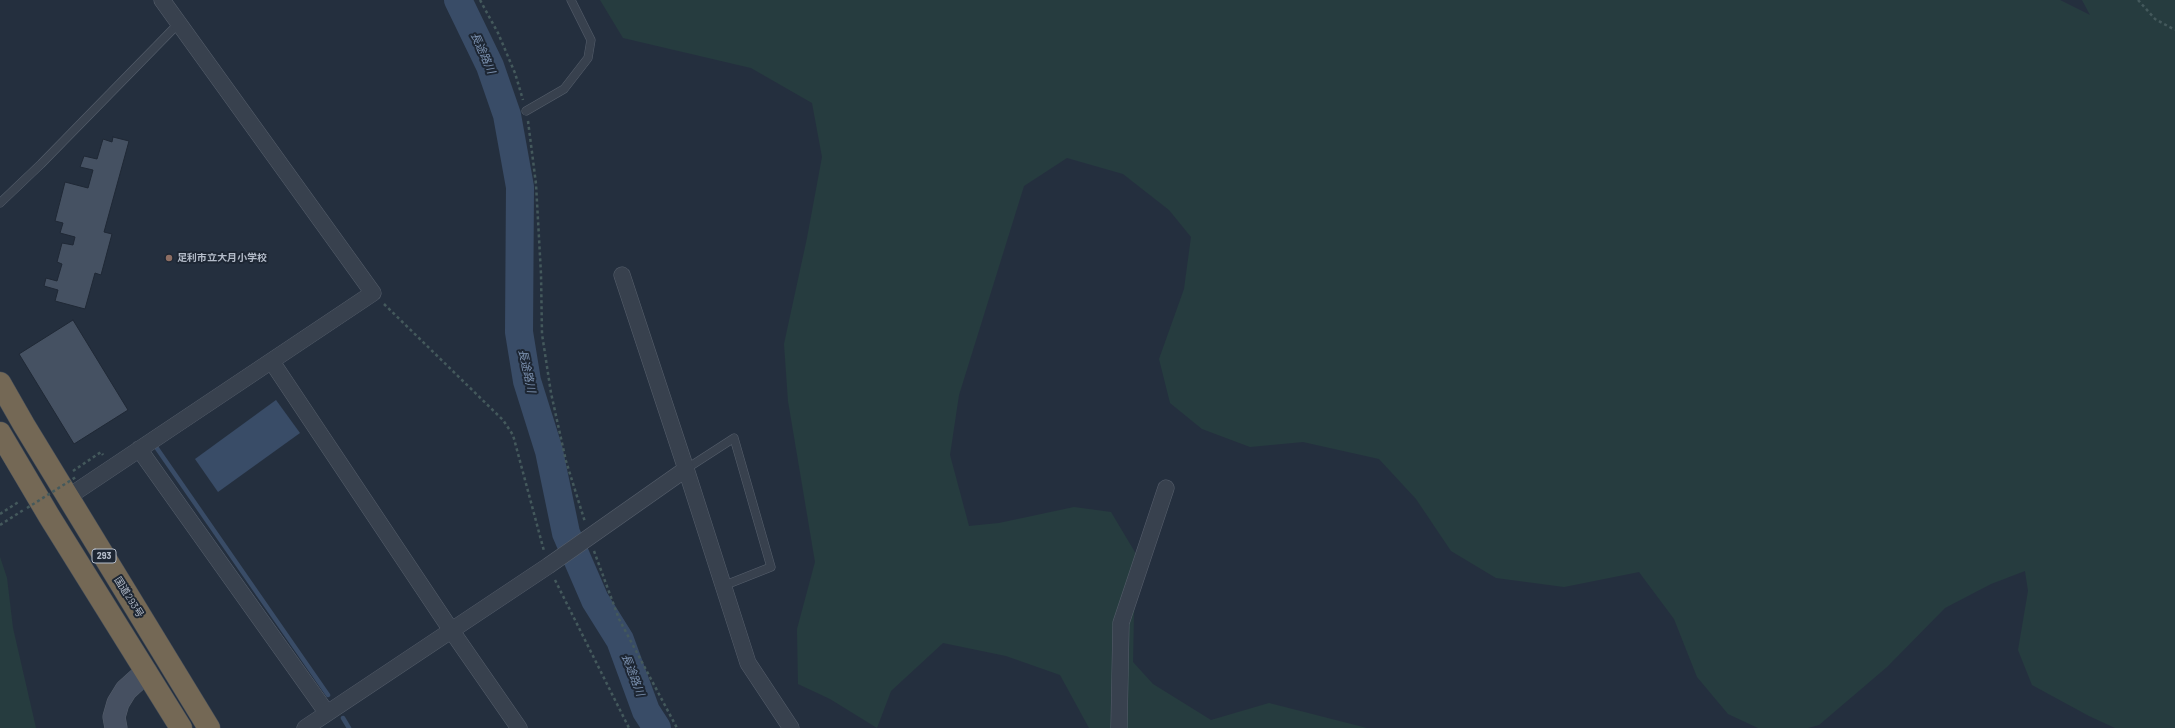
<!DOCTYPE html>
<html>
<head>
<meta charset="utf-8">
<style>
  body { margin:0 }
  canvas { display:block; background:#242f3e }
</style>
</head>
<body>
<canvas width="2175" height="728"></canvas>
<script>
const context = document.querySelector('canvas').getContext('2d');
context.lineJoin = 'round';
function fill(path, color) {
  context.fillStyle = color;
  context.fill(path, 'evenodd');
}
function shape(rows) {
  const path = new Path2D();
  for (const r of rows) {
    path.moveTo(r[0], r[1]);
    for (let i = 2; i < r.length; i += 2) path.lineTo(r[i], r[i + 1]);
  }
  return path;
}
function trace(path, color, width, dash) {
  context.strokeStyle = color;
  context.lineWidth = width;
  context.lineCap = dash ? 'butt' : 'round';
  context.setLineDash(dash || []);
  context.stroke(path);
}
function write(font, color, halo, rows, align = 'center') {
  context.font = font + ' Barlow,"Noto Sans JP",sans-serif';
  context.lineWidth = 4;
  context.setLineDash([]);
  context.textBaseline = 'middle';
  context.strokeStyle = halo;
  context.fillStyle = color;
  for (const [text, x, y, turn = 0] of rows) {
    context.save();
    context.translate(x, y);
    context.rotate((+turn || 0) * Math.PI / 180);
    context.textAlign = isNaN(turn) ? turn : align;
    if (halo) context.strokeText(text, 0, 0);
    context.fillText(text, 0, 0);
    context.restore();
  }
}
fill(shape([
  [600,0,2060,0,2090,15,2082,0,2175,0,2175,728,2115,728,2089,716,2032,685,2018,650,2028,591,2025,571,1991,584,1945,608,1887,667,1819,725,1808,728,1758,728,1728,714,1697,677,1674,619,1639,572,1564,587,1496,578,1451,551,1416,499,1379,459,1303,442,1250,447,1202,429,1170,403,1159,359,1184,289,1191,237,1169,210,1123,174,1067,158,1024,186,959,395,950,455,969,526,999,523,1074,507,1111,512,1139,559,1134,614,1133,662,1153,684,1211,720,1269,703,1367,728,1089,728,1060,675,1006,656,943,643,891,691,877,728,830,699,798,684,797,629,815,562,788,401,784,344,807,238,822,157,812,103,751,68,623,38],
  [0,557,7,578,13,628,36,728,0,728]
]), '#263c3f');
fill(shape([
  [276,400,300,433,218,492,195,459]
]), '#394c67');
trace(shape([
  [156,447,328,695],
  [343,718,349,728]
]), '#394c67', 4.5);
trace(shape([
  [458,0,490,66,507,115,520,187,519,332,527,381,549,451,566,533,595,600,620,640,646,711,657,728]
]), '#394c67', 28);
const building = shape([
  [113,137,129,141,104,232,112,234,101,275,95,273,85,309,55,301,58,290,44,286,46,278,57,281,62,264,57,262,62,243,73,245,75,237,60,233,63,223,55,221,65,182,88,188,93,170,80,167,84,156,97,159,103,139,112,142,113,137],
  [73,320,128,410,74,444,19,354,73,320]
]);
fill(building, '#455162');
trace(building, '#1f2835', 1);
const lane = shape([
  [526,111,564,89,588,58,591,40,571,0],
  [0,203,41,164,179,23],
  [686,469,734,438,771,567,723,586]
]);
const street = shape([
  [622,275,686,469,748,663,791,728],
  [272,362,451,630,519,728],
  [139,449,327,713],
  [68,497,373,293,162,0],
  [305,728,548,566,686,469],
  [1119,728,1121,623,1166,488]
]);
const secondary = shape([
  [116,728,114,717,118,703,126,690,146,672]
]);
const highway = shape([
  [0,383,24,425,209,728],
  [0,433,49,516,181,728]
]);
trace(lane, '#565f6c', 9);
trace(street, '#565f6c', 17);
trace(secondary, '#565f6c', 23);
trace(highway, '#434c59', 23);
trace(shape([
  [480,0,498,33,515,73,523,100],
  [2138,0,2155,19,2175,30],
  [528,121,536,184,541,274,542,334,551,393,566,461,585,522],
  [384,304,503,420,513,435,544,551],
  [73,471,101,452,103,455],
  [0,514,20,501],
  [0,525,25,509],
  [594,551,619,619,677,728],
  [555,580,629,728]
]), '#44595c', 2.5, [3, 3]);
trace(lane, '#38414e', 8);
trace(street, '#38414e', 16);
trace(secondary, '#465061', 22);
trace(highway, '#746855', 22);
trace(shape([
  [27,508,76,477]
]), '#44595c', 2.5, [3, 3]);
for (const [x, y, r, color] of [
  [169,258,4,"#8d6e63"]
]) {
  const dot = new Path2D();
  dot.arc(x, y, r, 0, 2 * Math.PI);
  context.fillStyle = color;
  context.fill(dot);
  trace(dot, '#1d2633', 1.5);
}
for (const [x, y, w] of [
  [104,556,24]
]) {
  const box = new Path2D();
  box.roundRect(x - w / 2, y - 7, w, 14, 3);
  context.fillStyle = '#1d2633';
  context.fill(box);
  trace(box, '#b4bcc9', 1);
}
write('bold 9px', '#b4bcc9', null, [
  ["293",104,556]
]);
write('bold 10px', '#b4bcc9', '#1d2633', [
  ["足利市立大月小学校",177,258]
], 'left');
write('10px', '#b4bcc9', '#1d2633', [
  ["国道293号",129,597,58]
]);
write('italic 11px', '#7c92b1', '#1d2633', [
  ["長途路川",483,53,66],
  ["長途路川",527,371,78],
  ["長途路川",633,675,69]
]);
</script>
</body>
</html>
